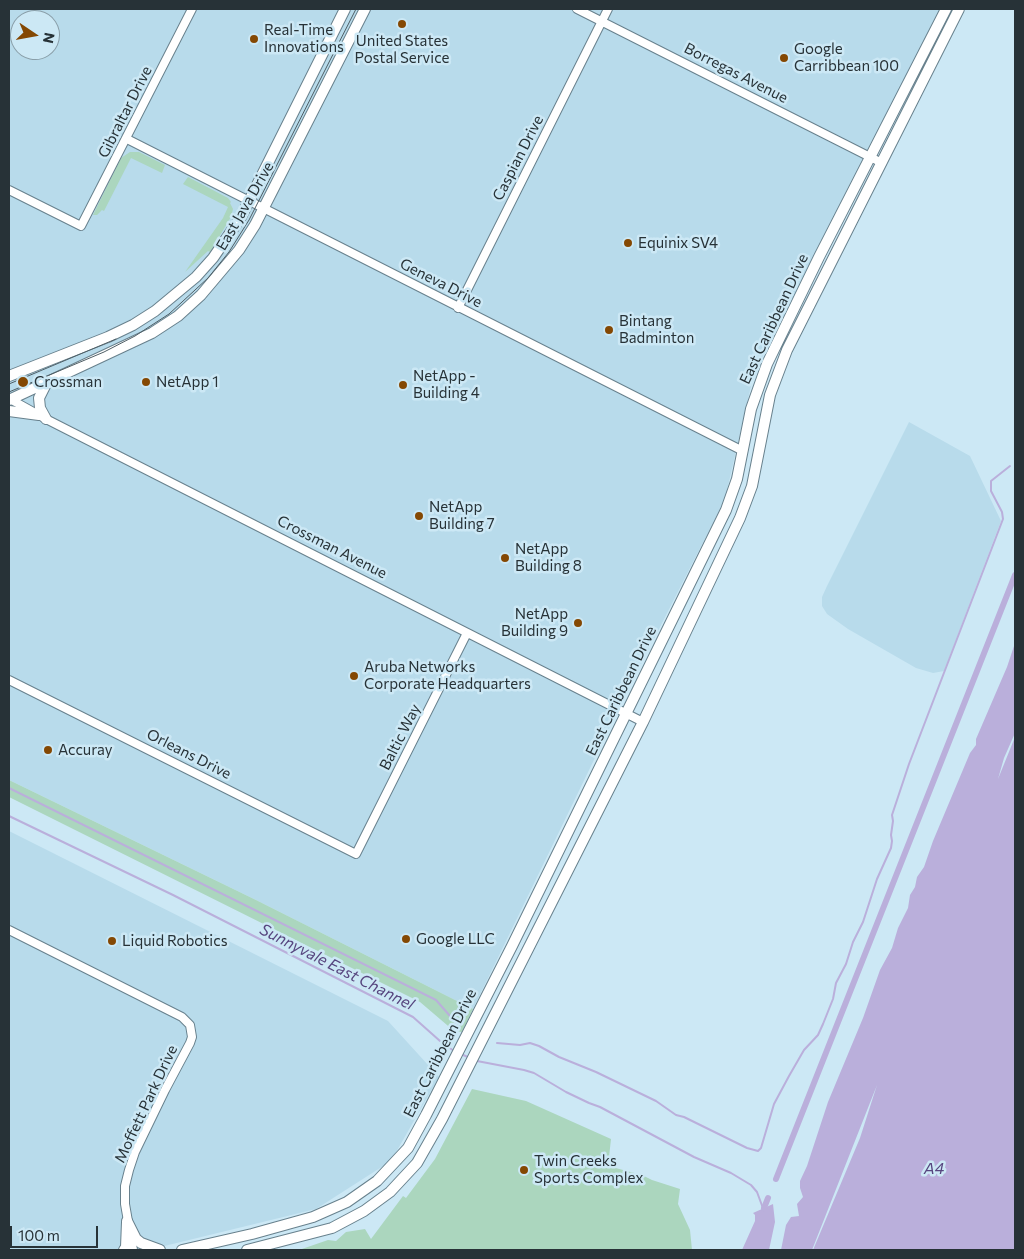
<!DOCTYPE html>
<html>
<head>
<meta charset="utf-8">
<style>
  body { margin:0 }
  #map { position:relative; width:1024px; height:1259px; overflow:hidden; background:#cce8f5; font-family:Commissioner,sans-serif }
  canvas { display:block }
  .frame { position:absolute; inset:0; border:10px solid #273237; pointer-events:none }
  .north { position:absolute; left:10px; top:10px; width:50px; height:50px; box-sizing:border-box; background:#cce8f5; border:1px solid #8a9fa9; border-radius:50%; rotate:102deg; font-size:14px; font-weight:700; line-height:20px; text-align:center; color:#273237 }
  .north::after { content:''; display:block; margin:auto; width:18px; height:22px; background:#844803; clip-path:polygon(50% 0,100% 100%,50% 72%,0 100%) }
  .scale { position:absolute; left:10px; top:1226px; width:88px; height:22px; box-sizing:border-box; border:2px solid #273237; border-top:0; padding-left:6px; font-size:15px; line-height:18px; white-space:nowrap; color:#273237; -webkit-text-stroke:4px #cce8f5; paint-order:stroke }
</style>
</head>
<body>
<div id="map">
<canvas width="1024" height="1259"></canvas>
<div class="frame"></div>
<div class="north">N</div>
<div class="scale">100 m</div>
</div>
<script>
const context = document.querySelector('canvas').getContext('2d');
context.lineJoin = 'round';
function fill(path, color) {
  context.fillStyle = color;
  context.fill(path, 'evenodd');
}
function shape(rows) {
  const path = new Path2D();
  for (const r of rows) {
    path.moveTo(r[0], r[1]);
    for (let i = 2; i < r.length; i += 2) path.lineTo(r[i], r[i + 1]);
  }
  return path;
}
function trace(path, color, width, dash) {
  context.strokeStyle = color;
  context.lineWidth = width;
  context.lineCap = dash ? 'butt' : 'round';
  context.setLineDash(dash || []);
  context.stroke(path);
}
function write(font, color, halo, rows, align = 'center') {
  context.font = font + ' Commissioner,sans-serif';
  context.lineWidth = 5;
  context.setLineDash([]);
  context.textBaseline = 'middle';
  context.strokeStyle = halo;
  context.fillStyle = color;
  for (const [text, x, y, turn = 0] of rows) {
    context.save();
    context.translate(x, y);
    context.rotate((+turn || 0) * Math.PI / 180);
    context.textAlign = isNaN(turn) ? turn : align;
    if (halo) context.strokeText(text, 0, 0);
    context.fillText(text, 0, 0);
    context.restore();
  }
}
fill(shape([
  [9,9,942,9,754,373,725,499,625,696,473,1009,256,900,9,780],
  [20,20,50,20,50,50,20,50],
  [909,422,970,456,1001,521,944,671,933,673,916,668,848,629,827,614,822,606,822,597,827,586],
  [9,831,388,1021,439,1077,391,1161,316,1209,148,1250,9,1250]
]), '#b8dbeb');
fill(shape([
  [130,152,139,152,165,165,162,173,131,158,104,211,102,210,97,215,93,215,121,158],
  [188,177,228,198,231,202,230,203,233,209,231,217,210,252,208,251,185,272,223,218,228,207,183,184],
  [9,780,256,900,473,1009,462,1032,454,1031,420,1002,9,797],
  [472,1089,526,1101,611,1139,608,1166,642,1175,652,1180,680,1189,678,1204,690,1230,692,1250,299,1250,328,1240,336,1241,346,1232,365,1229,371,1239,403,1196,406,1198,435,1159]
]), '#abd6be');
fill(shape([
  [1015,643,1015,733,1004,758,998,779,1015,737,1015,1250,813,1250,860,1138,877,1085,812,1250,781,1250,786,1225,791,1217,799,1216,797,1204,803,1197,800,1188,800,1181,807,1166,828,1102,863,1018,880,970,892,948,898,928,908,908,910,895,915,887,917,877,924,867,933,841,970,753,976,745,976,739,1007,667],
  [773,1204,775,1222,769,1250,742,1250,755,1221,755,1215,753,1213]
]), '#baafdb');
trace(shape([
  [9,788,436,1000,457,1024],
  [9,816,173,895,413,1017,440,1041,454,1051],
  [497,1043,520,1045,530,1043,539,1046,559,1057,596,1072,656,1101,676,1115,684,1117,747,1148,758,1151,761,1148,774,1104,789,1076,804,1050,818,1035,823,1024,833,999,836,983,846,964,853,942,863,922,877,879,891,848,892,841,891,835,893,821,892,815,909,764,1003,519,1002,512,991,491,991,481,1010,466],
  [461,1054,470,1058],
  [477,1061,524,1070,534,1073,566,1092,589,1103,600,1107,694,1157,731,1173,751,1185,757,1192,764,1211]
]), '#baafdb', 2);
trace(shape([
  [776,1179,1015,575],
  [764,1208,768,1198]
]), '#baafdb', 6);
const minor = shape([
  [577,9,882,163],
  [127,139,743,451],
  [9,190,81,226,192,9],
  [458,308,608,9],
  [10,399,46,419,643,722],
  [9,680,356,854,467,633],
  [9,930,182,1017,190,1025,192,1037,190,1043,165,1090,135,1152,129,1170,125,1186,125,1204,133,1250]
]);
const major = shape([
  [9,376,108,337,133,325,155,311,196,277,213,258,241,217,345,9],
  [9,400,152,333,178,316,201,295,239,250,255,225,365,9],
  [9,411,39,415],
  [46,419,40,408,39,398,47,382],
  [127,1221,136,1239,141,1243,160,1250],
  [124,1250,126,1247,127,1222],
  [182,1250,252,1234,313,1217,347,1202,377,1181,408,1148,426,1115,512,946,726,510,737,479,751,409,767,364,819,257,946,9],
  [247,1250,332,1228,364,1211,390,1192,417,1163,442,1119,643,722,740,518,752,486,770,395,787,350,959,9]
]);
trace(minor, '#68818d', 10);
trace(major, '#68818d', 12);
trace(minor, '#fff', 8);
trace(major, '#fff', 10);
trace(shape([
  [9,384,116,339],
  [9,392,104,352,135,336,169,314,208,278,229,252,249,220,356,9]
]), '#4f5e65', 1);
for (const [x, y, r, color] of [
  [402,24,5,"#844803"],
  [254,39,5,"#844803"],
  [784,58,5,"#844803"],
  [628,243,5,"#844803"],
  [609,330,5,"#844803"],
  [23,382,6,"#844803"],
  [146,382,5,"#844803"],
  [403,385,5,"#844803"],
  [419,516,5,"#844803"],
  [505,558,5,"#844803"],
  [578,623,5,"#844803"],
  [354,676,5,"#844803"],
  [48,750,5,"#844803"],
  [406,939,5,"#844803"],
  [112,941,5,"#844803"],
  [524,1170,5,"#844803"]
]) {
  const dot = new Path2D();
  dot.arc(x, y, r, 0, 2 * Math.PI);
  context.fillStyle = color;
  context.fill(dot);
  trace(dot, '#cce8f5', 2);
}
write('15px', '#273237', '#cce8f5', [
  ["Real-Time",264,30],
  ["Innovations",264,47],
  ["United States",402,41,"center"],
  ["Postal Service",402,58,"center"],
  ["Google",794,49],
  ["Carribbean 100",794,66],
  ["Equinix SV4",638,243],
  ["Bintang",619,321],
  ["Badminton",619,338],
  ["NetApp -",413,376],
  ["Building 4",413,393],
  ["Crossman",34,382],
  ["NetApp 1",156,382],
  ["NetApp",429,507],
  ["Building 7",429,524],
  ["NetApp",515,549],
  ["Building 8",515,566],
  ["NetApp",568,614,"right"],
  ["Building 9",568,631,"right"],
  ["Aruba Networks",364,667],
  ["Corporate Headquarters",364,684],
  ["Accuray",58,750],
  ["Google LLC",416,939],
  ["Liquid Robotics",122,941],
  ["Twin Creeks",534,1161],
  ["Sports Complex",534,1178]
], 'left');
write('15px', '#273237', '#cce8f5', [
  ["Borregas Avenue",736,73,27],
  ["Gibraltar Drive",125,112,-63],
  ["Caspian Drive",518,158,-63],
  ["East Java Drive",245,206,-60],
  ["Geneva Drive",441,283,27],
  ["East Caribbean Drive",774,319,-65],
  ["Crossman Avenue",332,547,27],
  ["East Caribbean Drive",621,691,-64],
  ["Baltic Way",400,737,-63],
  ["Orleans Drive",189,754,27],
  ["East Caribbean Drive",440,1053,-63],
  ["Moffett Park Drive",146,1104,-65]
]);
write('italic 16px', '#57467f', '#cce8f5', [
  ["Sunnyvale East Channel",337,967,27],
  ["A4",934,1169]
]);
</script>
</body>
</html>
